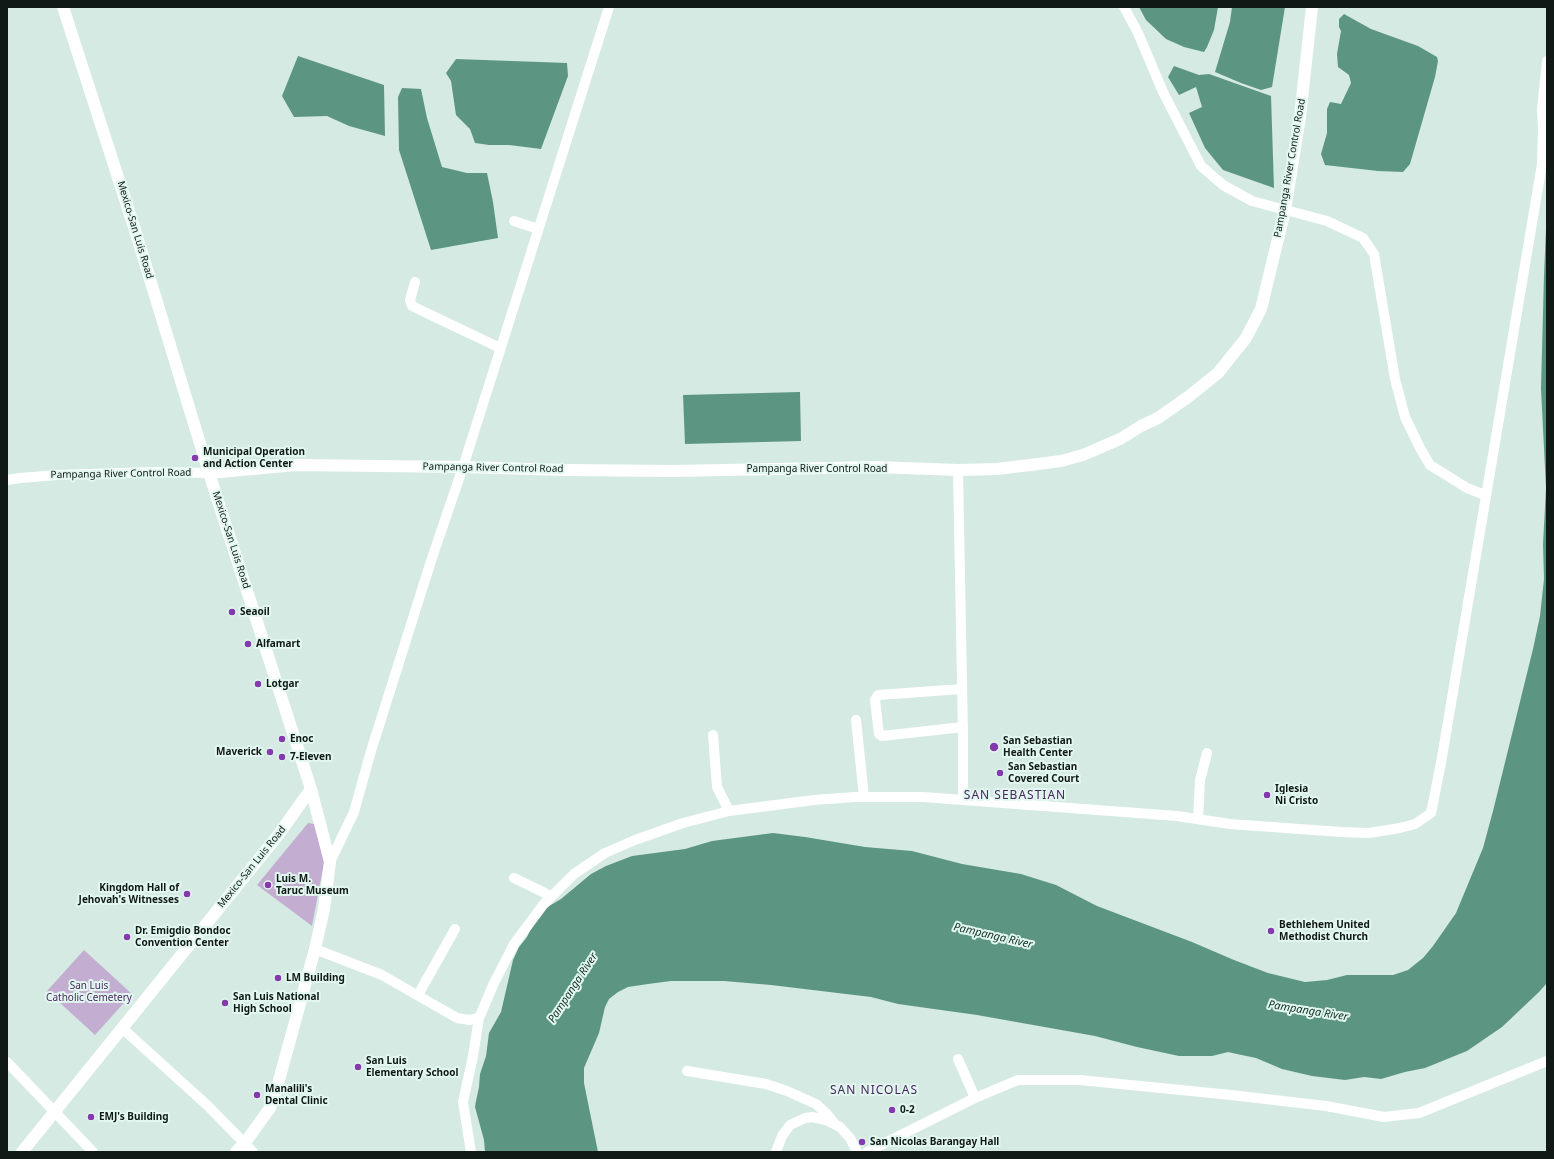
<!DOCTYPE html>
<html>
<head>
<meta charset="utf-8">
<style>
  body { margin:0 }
  #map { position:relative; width:1554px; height:1159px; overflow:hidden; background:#d5eae2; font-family:"Noto Sans",sans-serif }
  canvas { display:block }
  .frame { position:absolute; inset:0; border:8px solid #111916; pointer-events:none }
</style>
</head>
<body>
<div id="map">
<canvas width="1554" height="1159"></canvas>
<div class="frame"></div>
</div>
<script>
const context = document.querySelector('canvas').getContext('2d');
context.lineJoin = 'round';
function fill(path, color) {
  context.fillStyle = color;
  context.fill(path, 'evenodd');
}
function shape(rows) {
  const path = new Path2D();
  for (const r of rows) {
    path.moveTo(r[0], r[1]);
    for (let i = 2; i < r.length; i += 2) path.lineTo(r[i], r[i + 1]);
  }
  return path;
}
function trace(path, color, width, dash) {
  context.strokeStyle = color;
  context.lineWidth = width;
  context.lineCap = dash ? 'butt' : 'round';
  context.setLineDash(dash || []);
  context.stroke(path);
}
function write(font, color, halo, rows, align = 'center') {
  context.font = font + ' "Noto Sans",sans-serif';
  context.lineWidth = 4;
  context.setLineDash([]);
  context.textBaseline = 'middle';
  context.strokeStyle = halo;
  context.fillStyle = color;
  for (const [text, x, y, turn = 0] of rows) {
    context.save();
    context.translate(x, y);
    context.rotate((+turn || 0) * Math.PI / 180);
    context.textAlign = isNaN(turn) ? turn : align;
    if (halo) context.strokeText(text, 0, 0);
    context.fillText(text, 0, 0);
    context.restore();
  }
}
fill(shape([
  [308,823,314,824,323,848,325,858,312,926,257,885],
  [84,950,132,994,95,1035,47,991]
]), '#c3aed2');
fill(shape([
  [1139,7,1218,7,1214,30,1207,47,1204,52,1184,47,1166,39,1146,20],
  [1232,7,1285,7,1272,87,1261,90,1241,83,1215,72,1230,22],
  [1344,14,1371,29,1418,46,1437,57,1438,61,1435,77,1410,164,1403,172,1378,171,1325,165,1321,154,1327,133,1327,109,1330,102,1341,104,1351,83,1349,75,1338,67,1337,54,1341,31,1339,27,1339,19],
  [298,56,384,85,385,136,349,126,327,116,294,117,282,96],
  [456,59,567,63,568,76,541,149,509,145,489,145,475,143,470,129,456,115,451,81,446,73],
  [1174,66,1199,75,1209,74,1271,96,1274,188,1223,170,1205,148,1189,113,1202,107,1196,87,1179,95,1168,77],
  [402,88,421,89,427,118,442,167,467,173,487,173,493,202,498,238,431,250,399,150,398,97],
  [1547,206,1547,983,1539,992,1502,1027,1467,1051,1425,1068,1405,1072,1381,1079,1364,1077,1345,1080,1312,1076,1282,1069,1256,1058,1237,1054,1228,1052,1212,1056,1179,1056,1137,1047,1095,1036,977,1015,898,1004,871,997,771,985,724,981,671,981,648,984,628,987,618,992,609,999,605,1007,599,1033,584,1068,584,1083,598,1152,485,1152,484,1140,475,1107,476,1101,479,1087,480,1074,486,1056,489,1033,501,1012,513,960,519,947,527,937,535,920,544,909,561,899,591,874,606,866,632,856,685,849,712,841,773,833,805,837,865,847,912,851,962,864,1021,874,1056,885,1097,906,1192,942,1234,960,1268,973,1305,982,1327,980,1347,975,1393,975,1408,970,1423,958,1433,946,1456,913,1483,848,1493,811,1533,649,1540,616,1544,579,1543,544,1546,488,1541,389,1544,275],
  [800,392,801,441,685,444,683,395]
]), '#5c9683');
trace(shape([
  [1124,7,1138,33,1163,92,1201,166,1223,185,1252,201,1327,221,1363,238,1374,254,1395,379,1405,417,1420,448,1430,465,1467,488,1485,495],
  [514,221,538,229],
  [415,282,410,300,412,306,500,348],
  [958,470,963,736,963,800],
  [7,480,20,478,57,475,153,472,209,473],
  [962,689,878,695,875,700,879,734,882,736,963,727],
  [856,720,864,797],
  [713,735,717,787,729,811],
  [1198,819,1200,780,1207,753],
  [330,862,354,812,371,751,431,561,463,467,609,7],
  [514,878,551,896],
  [315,949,382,975,457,1018,469,1020,479,1018],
  [418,995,455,929],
  [122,1028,208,1106,253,1152],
  [958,1059,975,1098],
  [7,1062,93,1152],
  [687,1071,766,1084,787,1091,816,1104,827,1114,834,1123],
  [471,1152,463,1102,473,1056,479,1018,494,983,514,944,543,905,574,874,605,853,635,840,683,823,729,811,814,800,855,797,923,797,1177,816,1230,824,1341,832,1369,833,1400,828,1415,824,1431,813,1441,763,1542,164,1543,128,1542,109,1547,61],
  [776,1152,782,1136,790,1125,805,1118,812,1117,826,1120,840,1127,850,1138,857,1152],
  [867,1152,975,1098,1018,1080,1080,1080,1231,1095,1326,1106,1384,1117,1419,1113,1547,1061]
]), '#fff', 10);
trace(shape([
  [209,473,296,465,463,467,567,470,673,471,876,467,958,470,997,469,1038,464,1061,461,1083,455,1120,439,1141,426,1158,418,1188,397,1218,373,1246,338,1261,309,1285,210,1300,117,1312,7],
  [22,1152,279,834,311,789,209,473,135,230,63,7],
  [236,1152,244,1144,270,1108,276,1091,315,949,324,909,330,862,311,789]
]), '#fff', 12);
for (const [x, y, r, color] of [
  [195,458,4,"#843aac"],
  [232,612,4,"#843aac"],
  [248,644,4,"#843aac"],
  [258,684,4,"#843aac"],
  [282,739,4,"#843aac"],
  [994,747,5,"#843aac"],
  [270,752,4,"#843aac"],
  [282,757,4,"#843aac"],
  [1000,773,4,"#843aac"],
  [1267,795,4,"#843aac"],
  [268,885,4,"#843aac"],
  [187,894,4,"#843aac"],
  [1271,931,4,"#843aac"],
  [127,937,4,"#843aac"],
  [278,978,4,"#843aac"],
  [225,1003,4,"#843aac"],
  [358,1067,4,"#843aac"],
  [257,1095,4,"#843aac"],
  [892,1110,4,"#843aac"],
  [91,1117,4,"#843aac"],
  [862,1142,4,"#843aac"]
]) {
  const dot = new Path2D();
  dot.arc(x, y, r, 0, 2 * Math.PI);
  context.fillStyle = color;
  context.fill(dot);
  trace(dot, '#e2f7f0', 1.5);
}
write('10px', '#111916', '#e2f7f0', [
  ["Pampanga River Control Road",1290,168,-80],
  ["Mexico-San Luis Road",135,230,73],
  ["Pampanga River Control Road",493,468,1],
  ["Pampanga River Control Road",817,469],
  ["Pampanga River Control Road",121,474,-1],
  ["Mexico-San Luis Road",231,540,72],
  ["Mexico-San Luis Road",252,867,-51]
]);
write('bold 10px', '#111916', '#e2f7f0', [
  ["Municipal Operation",203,452],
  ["and Action Center",203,464],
  ["Seaoil",240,612],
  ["Alfamart",256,644],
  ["Lotgar",266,684],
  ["Enoc",290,739],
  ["San Sebastian",1003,741],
  ["Health Center",1003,753],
  ["Maverick",262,752,"right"],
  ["7-Eleven",290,757],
  ["San Sebastian",1008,767],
  ["Covered Court",1008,779],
  ["Iglesia",1275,789],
  ["Ni Cristo",1275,801],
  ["Luis M.",276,879],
  ["Taruc Museum",276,891],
  ["Kingdom Hall of",179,888,"right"],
  ["Jehovah's Witnesses",179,900,"right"],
  ["Bethlehem United",1279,925],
  ["Methodist Church",1279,937],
  ["Dr. Emigdio Bondoc",135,931],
  ["Convention Center",135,943],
  ["LM Building",286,978],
  ["San Luis National",233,997],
  ["High School",233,1009],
  ["San Luis",366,1061],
  ["Elementary School",366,1073],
  ["Manalili's",265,1089],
  ["Dental Clinic",265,1101],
  ["0-2",900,1110],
  ["EMJ's Building",99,1117],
  ["San Nicolas Barangay Hall",870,1142]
], 'left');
write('10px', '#4a295f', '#e2f7f0', [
  ["San Luis",89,986],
  ["Catholic Cemetery",89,998]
]);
write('italic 11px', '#133128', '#e2f7f0', [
  ["Pampanga River",993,936,13],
  ["Pampanga River",573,988,-57],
  ["Pampanga River",1308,1011,9]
]);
context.letterSpacing = '1px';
write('12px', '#47245b', '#e2f7f0', [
  ["SAN SEBASTIAN",1015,796],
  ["SAN NICOLAS",874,1091]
]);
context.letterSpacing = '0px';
</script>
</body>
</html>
